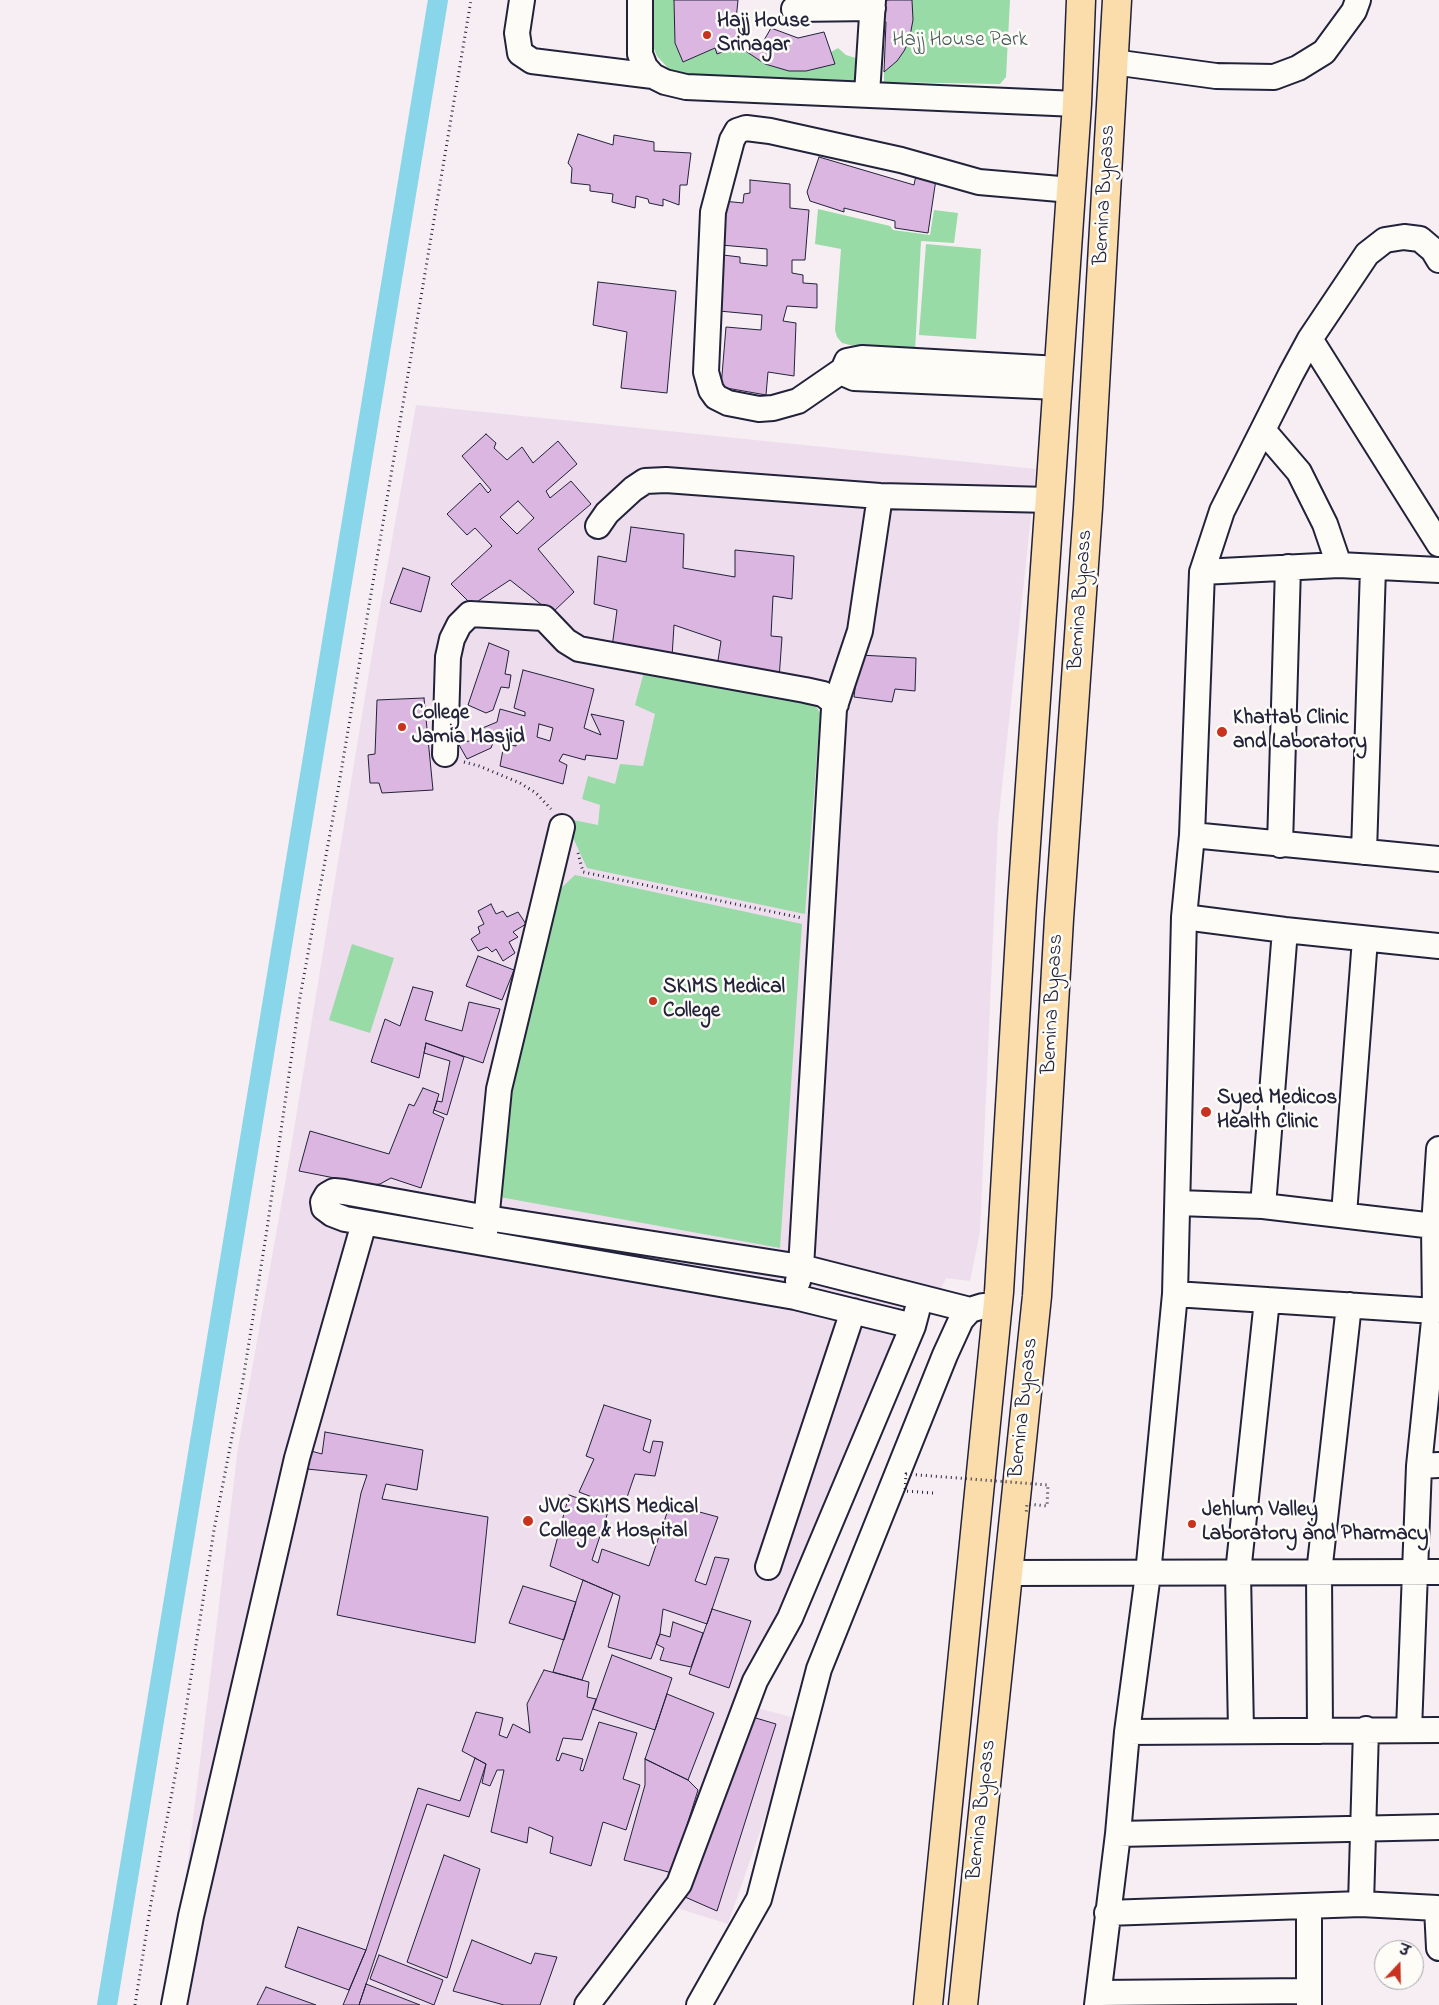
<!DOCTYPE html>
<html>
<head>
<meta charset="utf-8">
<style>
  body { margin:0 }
  #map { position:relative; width:1439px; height:2005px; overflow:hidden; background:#f6eef2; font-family:"Indie Flower","Playpen Sans Deva",sans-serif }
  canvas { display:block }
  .north { position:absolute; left:1374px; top:1940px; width:50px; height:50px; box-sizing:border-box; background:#fdfcf7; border:1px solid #a5a5ac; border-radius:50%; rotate:21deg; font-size:14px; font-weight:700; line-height:20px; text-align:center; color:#22223b }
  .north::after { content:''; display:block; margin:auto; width:18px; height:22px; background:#c8321e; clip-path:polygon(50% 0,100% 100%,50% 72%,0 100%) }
</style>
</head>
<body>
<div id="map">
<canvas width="1439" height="2005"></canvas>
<div class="north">उ</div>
</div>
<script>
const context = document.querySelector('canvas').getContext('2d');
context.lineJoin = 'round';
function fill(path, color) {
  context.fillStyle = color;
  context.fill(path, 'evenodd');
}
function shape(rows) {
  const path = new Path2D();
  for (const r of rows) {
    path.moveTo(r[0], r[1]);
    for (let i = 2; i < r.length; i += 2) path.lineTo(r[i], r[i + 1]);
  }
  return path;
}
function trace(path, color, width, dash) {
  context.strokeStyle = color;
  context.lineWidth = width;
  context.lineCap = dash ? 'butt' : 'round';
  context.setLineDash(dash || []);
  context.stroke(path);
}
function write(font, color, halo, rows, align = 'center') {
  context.font = font + ' "Indie Flower",sans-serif';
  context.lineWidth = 5;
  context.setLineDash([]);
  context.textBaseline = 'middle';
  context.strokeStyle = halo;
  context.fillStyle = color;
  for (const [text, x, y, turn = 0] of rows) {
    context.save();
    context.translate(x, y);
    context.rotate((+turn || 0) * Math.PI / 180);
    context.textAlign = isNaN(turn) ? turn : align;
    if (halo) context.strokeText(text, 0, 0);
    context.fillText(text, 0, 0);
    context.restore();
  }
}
fill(shape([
  [416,405,1036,469,998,824,980,1232,970,1281,946,1278,791,1594,780,1611,746,1705,799,1719,728,1924,674,1907,581,2005,179,2005,182,1910,238,1448,286,1178,376,630]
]), '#eedded');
fill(shape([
  [652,0,674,0,675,43,683,62,715,48,717,54,738,46,765,64,789,71,806,71,834,64,831,52,838,48,846,55,859,59,860,83,683,76,668,68,657,56,650,39],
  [912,0,1010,0,1006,77,1000,84,884,82,884,72,897,61,909,41,913,18],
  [818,209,890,226,893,230,930,235,934,210,958,213,954,243,921,241,915,351,850,345,842,343,837,337,835,330,841,249,815,244],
  [926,244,981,249,976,339,919,335],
  [644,672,815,705,820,713,805,914,587,868,569,829,573,820,598,825,600,805,582,799,588,776,615,784,620,764,643,766,655,714,635,705],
  [575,875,802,924,780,1248,494,1196,506,1102,556,893],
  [352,944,394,958,370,1033,329,1020]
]), '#98dba6');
trace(shape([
  [107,2005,438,0]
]), '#89d5e9', 20);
const building = shape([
  [674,0,738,0,736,20,741,37,759,49,771,28,798,38,824,32,835,64,806,71,789,71,765,64,738,46,717,54,715,48,683,62,675,43,674,0],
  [888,0,912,0,913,20,909,41,904,51,897,61,884,72,886,22,880,21,881,2,888,0],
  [578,134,613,145,614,135,654,142,654,151,691,153,687,185,680,185,679,205,663,199,663,206,649,203,648,199,636,196,635,208,612,202,613,194,590,191,590,185,571,183,572,168,568,163,578,134],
  [819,157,914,185,916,175,936,179,928,233,895,228,895,221,844,208,844,212,810,201,807,192,819,157],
  [750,180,790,184,790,208,809,210,805,260,792,260,792,273,803,275,803,283,817,284,817,308,787,306,783,321,796,323,794,376,768,372,766,395,721,387,726,327,761,330,762,315,719,311,723,255,740,257,740,263,767,266,767,249,721,245,723,201,743,203,744,194,750,193,750,180],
  [598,282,676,291,667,393,621,388,627,332,593,325,598,282],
  [486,434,496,443,494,448,507,460,522,447,533,463,558,441,577,464,546,491,550,498,571,481,591,504,538,549,574,592,552,613,510,580,472,605,451,584,492,546,475,528,467,535,447,514,480,483,488,493,491,490,462,456,486,434],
  [518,501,534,518,517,534,500,517,518,501],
  [631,527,684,534,683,568,735,577,735,550,794,556,792,599,773,596,771,636,782,637,779,679,717,667,721,641,674,625,672,657,612,647,617,610,594,604,598,556,626,562,631,527],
  [403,568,430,577,421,612,390,603,403,568],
  [489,643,509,651,505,674,511,675,509,688,501,687,493,710,486,713,468,705,489,643],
  [859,655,916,658,915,691,895,689,892,702,854,697,859,655],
  [523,670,594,689,584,728,601,735,591,714,624,721,617,759,586,755,585,760,563,754,559,761,567,765,563,784,500,766,504,744,516,746,517,738,509,734,494,740,491,748,467,759,458,743,481,739,480,729,497,722,500,709,525,716,525,712,514,708,523,670],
  [539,724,553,728,550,741,537,737,539,724],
  [424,698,433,790,382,793,379,783,370,783,368,755,375,754,377,700,424,698],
  [491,904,496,914,503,911,507,917,518,912,526,924,513,932,518,937,509,942,515,953,503,961,496,949,492,952,487,947,478,951,471,939,480,933,478,927,484,924,478,911,491,904],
  [478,956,514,970,502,1000,466,986,478,956],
  [413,987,433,992,425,1020,462,1031,469,1002,500,1009,483,1063,426,1043,419,1078,371,1062,385,1019,400,1026,413,987],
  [426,1043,464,1057,447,1115,434,1110,437,1101,442,1102,450,1061,424,1053,426,1043],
  [423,1088,439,1094,433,1113,444,1118,421,1188,391,1178,380,1184,370,1185,299,1171,310,1131,389,1154,409,1104,414,1106,423,1088],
  [604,1405,651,1420,643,1450,650,1453,653,1441,663,1442,655,1476,635,1474,623,1509,579,1492,594,1459,586,1456,604,1405],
  [325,1432,423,1450,417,1490,386,1484,382,1499,488,1517,475,1643,337,1615,361,1493,367,1475,307,1469,311,1451,322,1454,325,1432],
  [569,1495,609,1509,592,1560,598,1563,602,1549,649,1566,670,1504,718,1517,695,1581,706,1585,715,1557,729,1559,707,1624,663,1609,660,1634,651,1659,608,1647,620,1596,550,1566,569,1495],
  [583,1580,613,1593,582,1680,553,1672,583,1580],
  [523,1586,576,1602,564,1640,509,1623,523,1586],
  [712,1609,751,1621,729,1688,689,1674,712,1609],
  [673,1622,703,1633,691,1667,660,1660,664,1648,656,1644,660,1634,670,1637,673,1622],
  [612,1655,672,1678,655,1730,593,1709,612,1655],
  [544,1670,589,1682,587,1697,596,1699,582,1740,563,1738,556,1760,559,1761,562,1753,583,1759,580,1770,583,1771,599,1722,637,1733,623,1779,640,1785,626,1830,603,1822,591,1866,550,1853,553,1837,529,1827,527,1843,491,1832,504,1770,497,1770,490,1786,482,1783,486,1764,462,1751,476,1712,503,1718,499,1735,507,1738,513,1724,530,1733,527,1704,544,1670],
  [667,1694,714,1713,688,1780,645,1759,667,1694],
  [749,1716,776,1724,717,1911,685,1897,749,1716],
  [475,1758,486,1764,469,1817,427,1804,359,2005,343,2005,366,1950,418,1788,460,1801,475,1758],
  [645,1759,688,1780,698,1790,672,1873,624,1860,645,1785,645,1759],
  [444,1855,480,1869,447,1978,407,1962,444,1855],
  [298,1927,366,1950,349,1990,285,1967,298,1927],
  [472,1940,531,1964,535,1953,557,1957,540,2005,504,2005,453,1991,472,1940],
  [379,1955,443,1980,434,2005,370,1979,379,1955],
  [366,1984,420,2005,359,2005,366,1984],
  [266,1987,316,2005,257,2005,266,1987]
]);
fill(building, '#dab6e0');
trace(building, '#22223b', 1);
const minor = shape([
  [522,0,517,33,520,53,532,61,653,76],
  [640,0,640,54,645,67,653,76,665,82,686,87,1077,104],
  [794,9,873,8],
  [1113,62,1216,76,1274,77,1298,68,1324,52,1354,11,1358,0],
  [867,94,873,0],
  [1310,339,1439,544],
  [843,370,798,401,773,408,759,409,728,403,716,397,711,390,706,372,713,212,732,140,737,131,746,128,770,131,901,160,979,182,1071,190],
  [1058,387,854,378,845,374,843,370,847,361,862,358,1059,369],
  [1263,430,1299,472,1325,524,1339,565],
  [598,526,607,513,633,489,645,481,666,480,880,496,1051,500],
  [1202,572,1339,565,1439,570],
  [445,754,448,657,452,639,459,625,470,614,544,618,566,641,579,649,805,690,823,694,836,704],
  [1192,835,1439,859],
  [1280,845,1288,567],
  [1364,852,1373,568],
  [1184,917,1285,930,1439,946],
  [1178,1203,1263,1206,1434,1226],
  [1263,1206,1285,930],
  [1344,1214,1365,939],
  [485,1232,499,1089,562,827],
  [798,1281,801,1267,834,709,860,631,880,496],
  [1175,1294,1435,1311],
  [913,1326,795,1297,345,1219,332,1214,324,1208,323,1202,327,1195,334,1191,344,1192,487,1218,801,1267,970,1310],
  [1419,1466,1439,1465],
  [768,1567,853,1311],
  [1008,1573,1439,1572],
  [1409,1730,1419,1466,1435,1311,1434,1226,1439,1149],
  [1241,1731,1238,1573,1267,1300],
  [1320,1731,1319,1573,1349,1305],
  [1127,1732,1439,1730],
  [1118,1834,1439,1827],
  [1361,1904,1366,1729],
  [1107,1913,1361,1904,1437,1908,1439,1948],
  [1099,1993,1307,1991],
  [174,2005,191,1916,297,1458,364,1223],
  [587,2005,679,1884,755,1681,790,1618,913,1326,917,1311],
  [699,2005,759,1899,819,1669,945,1355,961,1320,970,1310,983,1306],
  [1097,2005,1118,1834,1127,1732,1148,1574,1175,1294,1184,917,1192,835,1202,572,1222,511,1291,374,1310,339,1367,254,1385,240,1404,237,1420,239,1433,250,1439,260],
  [1309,2005,1309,1907]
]);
const highway = shape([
  [928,2005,999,1292,1022,902,1077,104,1081,0],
  [963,2005,1037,1296,1059,919,1088,508,1117,0]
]);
trace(minor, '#22223b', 28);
trace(highway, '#22223b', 31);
trace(shape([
  [464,762,479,766,520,783,536,793,551,809],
  [578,853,583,872,802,918],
  [135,2005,151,1903,177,1766,214,1530,243,1380,267,1229,300,997,338,790,471,0]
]), '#22223b', 3, [1, 4]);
trace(minor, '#fdfcf7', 24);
trace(highway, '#fbddab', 28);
trace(shape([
  [933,1493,905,1491,906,1474,1048,1485,1047,1506,1027,1504,1026,1515]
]), '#22223b', 3, [1, 4]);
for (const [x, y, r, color] of [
  [707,35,5,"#c8321e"],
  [402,727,5,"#c8321e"],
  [1222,732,6,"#c8321e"],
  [653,1001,5,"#c8321e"],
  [1206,1112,6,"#c8321e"],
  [528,1521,6,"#c8321e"],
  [1192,1524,5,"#c8321e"]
]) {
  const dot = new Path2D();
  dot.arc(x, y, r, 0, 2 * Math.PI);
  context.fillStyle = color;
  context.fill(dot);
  trace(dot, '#fdfcf7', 2);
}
write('bold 21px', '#22223b', '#fdfcf7', [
  ["Hajj House",717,23],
  ["Srinagar",717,47],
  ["College",412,715],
  ["Jamia Masjid",412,739],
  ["Khattab Clinic",1233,720],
  ["and Laboratory",1233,744],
  ["SKIMS Medical",663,989],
  ["College",663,1013],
  ["Syed Medicos",1217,1100],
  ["Health Clinic",1217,1124],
  ["JVC SKIMS Medical",539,1509],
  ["College & Hospital",539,1533],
  ["Jehlum Valley",1202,1512],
  ["Laboratory and Pharmacy",1202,1536]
], 'left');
write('21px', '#455a5b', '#fdfcf7', [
  ["Hajj House Park",960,42]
]);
write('21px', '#22223b', '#fdfcf7', [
  ["Bemina Bypass",1106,195,-87],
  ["Bemina Bypass",1082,600,-86],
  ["Bemina Bypass",1054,1004,-87],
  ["Bemina Bypass",1025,1408,-84],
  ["Bemina Bypass",983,1810,-84]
]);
</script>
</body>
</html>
